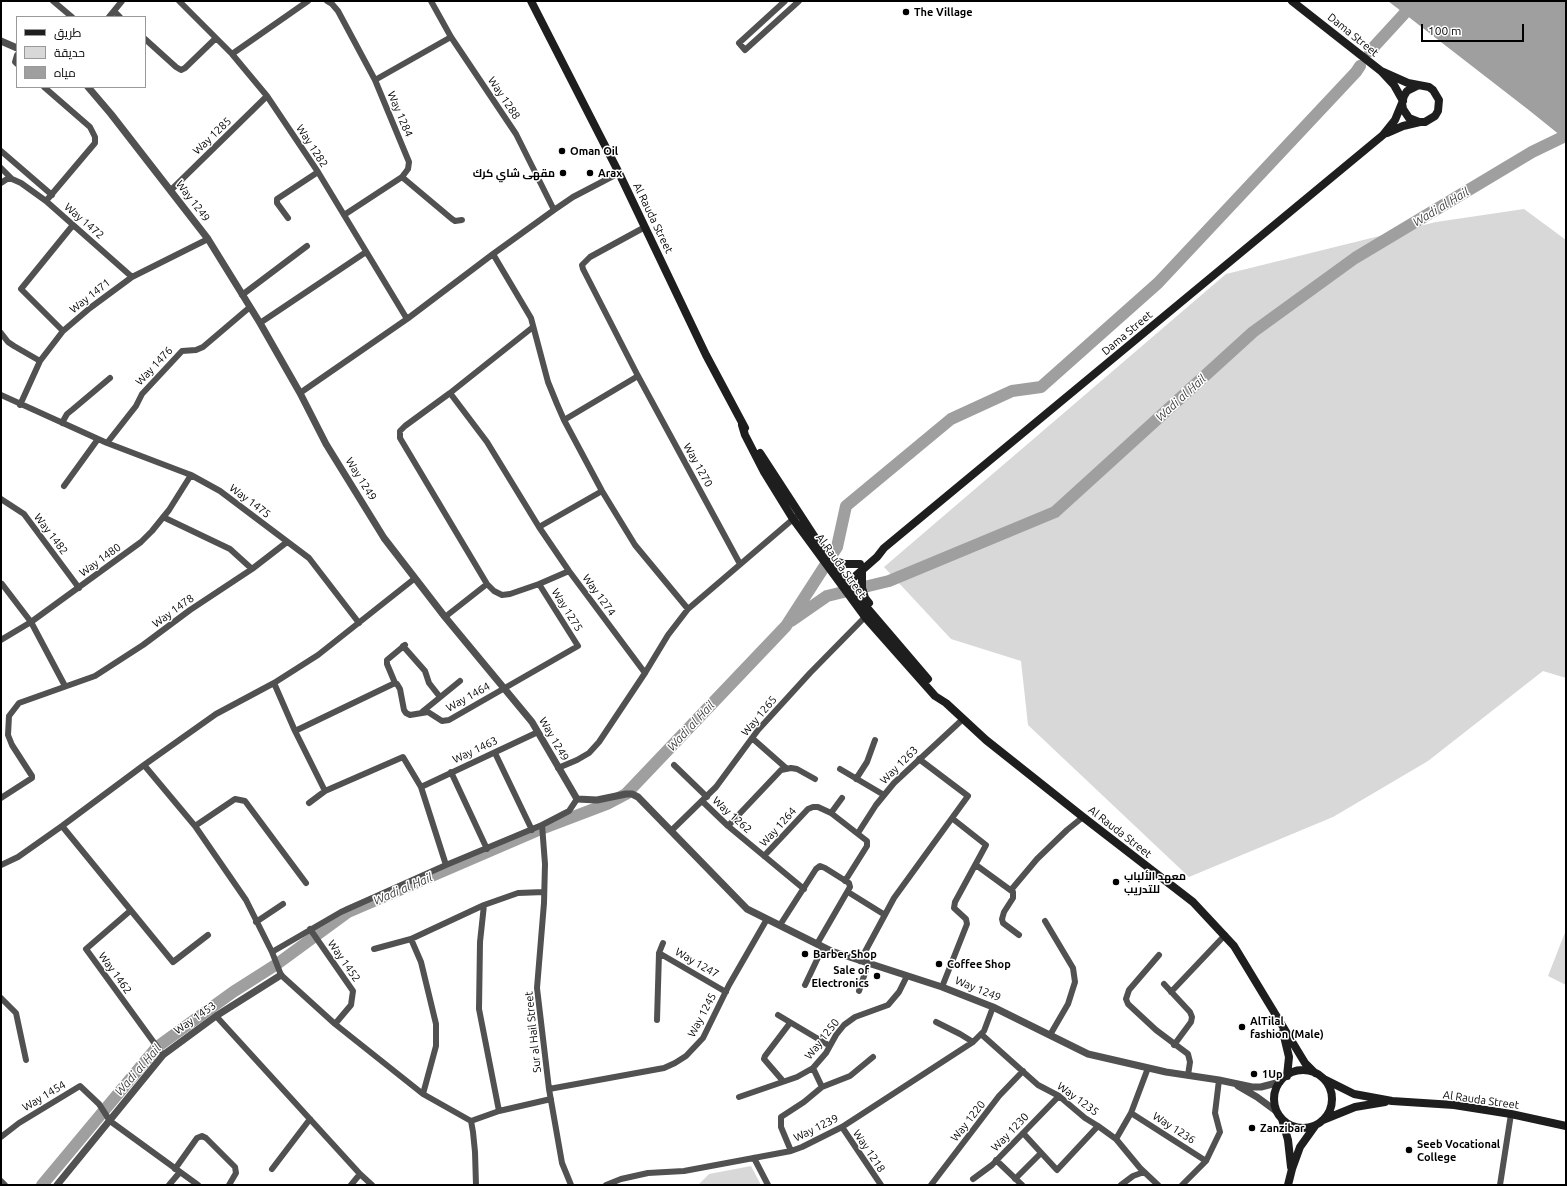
<!DOCTYPE html>
<html>
<head>
<meta charset="utf-8">
<style>
  body { margin:0 }
  #map { position:relative; width:1567px; height:1186px; overflow:hidden; background:#fff; font-family:Ubuntu,Cairo,sans-serif }
  canvas { display:block }
  .frame { position:absolute; inset:0; border:2px solid #000; pointer-events:none }
  .legend { position:absolute; left:16px; top:16px; width:130px; height:72px; box-sizing:border-box; background:#fff; border:1px solid #999; margin:0; padding:5px 7px; list-style:none; font-size:12px; color:#000 }
  .legend li { display:flex; align-items:center; gap:8px; height:20px }
  .legend b { width:20px; border:1px solid #999 }
  .scale { position:absolute; left:1421px; top:24px; width:103px; height:18px; box-sizing:border-box; border:2px solid #000; border-top:0; padding-left:5px; font-size:12px; line-height:14px; white-space:nowrap; color:#000; -webkit-text-stroke:3px #fff; paint-order:stroke }
</style>
</head>
<body>
<div id="map">
<canvas width="1567" height="1186"></canvas>
<div class="frame"></div>
<ul class="legend">
<li><b style="height:5px;background:#1e1e1e"></b>طريق</li>
<li><b style="height:11px;background:#d8d8d8"></b>حديقة</li>
<li><b style="height:11px;background:#9f9f9f"></b>مياه</li>
</ul>
<div class="scale">100 m</div>
</div>
<script>
const context = document.querySelector('canvas').getContext('2d');
context.lineJoin = 'round';
function fill(path, color) {
  context.fillStyle = color;
  context.fill(path, 'evenodd');
}
function shape(rows) {
  const path = new Path2D();
  for (const r of rows) {
    if (r.length === 3) {
      path.moveTo(r[0] + r[2], r[1]);
      path.arc(r[0], r[1], r[2], 0, 2 * Math.PI);
      continue;
    }
    path.moveTo(r[0], r[1]);
    for (let i = 2; i < r.length; i += 2) path.lineTo(r[i], r[i + 1]);
  }
  return path;
}
function trace(path, color, width, dash) {
  context.strokeStyle = color;
  context.lineWidth = width;
  context.lineCap = dash ? 'butt' : 'round';
  context.setLineDash(dash || []);
  context.stroke(path);
}
function write(font, color, halo, rows, align = 'center') {
  context.font = font + ' Ubuntu,Cairo,sans-serif';
  context.lineWidth = 3;
  context.setLineDash([]);
  context.textBaseline = 'middle';
  context.strokeStyle = halo;
  context.fillStyle = color;
  for (const [text, x, y, turn = 0] of rows) {
    context.save();
    context.translate(x, y);
    context.rotate((+turn || 0) * Math.PI / 180);
    context.textAlign = isNaN(turn) ? turn : align;
    if (halo) context.strokeText(text, 0, 0);
    context.fillText(text, 0, 0);
    context.restore();
  }
}
fill(shape([
  [1524,209,1566,240,1566,678,1543,671,1428,761,1333,817,1189,877,1028,725,1021,661,951,639,884,567,1226,274,1436,222],
  [1566,930,1566,985,1548,976],
  [751,1166,761,1185,698,1185,709,1174]
]), '#d8d8d8');
fill(shape([
  [1388,1,1566,1,1566,140,1530,111]
]), '#9f9f9f');
trace(shape([
  [1370,51,1404,14],
  [791,621,827,596,889,581,1055,512,1253,332,1355,258,1532,152,1563,137],
  [42,1185,157,1047,233,992,277,964,348,912,536,831,607,804,626,794,786,626,837,547,846,506,951,419,1012,391,1041,387,1158,283,1356,72,1360,66]
]), '#9f9f9f', 12);
trace(shape([
  [53,1,72,17],
  [179,1,232,54,267,96,318,172,407,319],
  [327,1,332,4,338,11,375,80,409,162,408,169,402,177,344,215],
  [431,1,451,37,516,134,554,210],
  [785,1,739,43,745,50,799,1],
  [114,11,120,17],
  [109,17,122,1],
  [145,39,176,67,181,70,185,68,216,38],
  [232,54,308,1],
  [17,55,15,62,17,64],
  [375,80,451,37],
  [44,87,90,127,95,137,95,143,46,201],
  [1,151,52,195],
  [1,168,12,179],
  [402,177,452,219,455,221,462,220],
  [1,183,7,179,12,179,21,183,46,201,132,277],
  [171,190,267,96],
  [288,218,277,203,277,199,318,172],
  [645,227,590,257,582,265,583,269,638,376,740,564],
  [493,254,531,318,548,382,557,404,564,420,602,491,635,545,688,609],
  [242,295,307,246],
  [260,323,366,252],
  [533,327,450,393,405,426,400,431,400,438,487,584,494,591,502,595,510,594,539,584,569,571],
  [63,331,21,289,73,225],
  [1,333,8,342,14,346,40,361],
  [300,393,407,319,493,254,554,210,573,197,619,173],
  [450,393,487,442,539,527,569,571,645,673],
  [1,395,107,443,191,475,220,491,309,558,359,623],
  [20,405,40,361,63,331,90,308,132,277,208,239],
  [564,420,638,376],
  [62,423,67,414,72,410,110,378],
  [107,443,136,406,142,394,182,351,196,350,203,347,250,307],
  [64,486,98,439],
  [1,499,24,514,79,588],
  [163,517,230,549,252,569],
  [539,527,602,491],
  [2,584,31,622,65,686],
  [445,617,487,584],
  [1,640,31,622,141,542,152,531,169,510,191,475],
  [403,646,425,671,429,683,440,697],
  [274,683,295,731,325,791],
  [395,683,397,684,400,689,404,710,406,713,410,715,428,712,442,721,449,720,578,646,539,584],
  [395,683,387,664,387,660,405,645],
  [422,712,460,681],
  [295,731,395,683],
  [752,738,786,768],
  [495,753,532,830],
  [144,765,195,826,246,900,272,952,281,975,335,1024,423,1094,471,1121,473,1132,475,1152,476,1185],
  [674,765,707,797],
  [558,768,577,760,589,753,599,742,645,673,668,635,688,609,799,514],
  [840,769,884,795],
  [451,772,487,849],
  [856,779,867,762,875,740],
  [421,787,538,732],
  [1,798,32,778,32,776,12,745,8,735,9,716,19,703,95,676,143,645,190,610,252,569,287,542],
  [702,801,728,826,804,889],
  [309,803,325,791,403,757,421,787,446,865],
  [831,813,842,798],
  [542,825,545,864,544,903,537,988,549,1089,562,1163,571,1185],
  [62,826,173,962,208,935],
  [195,826,235,799,245,801,306,883],
  [728,826,781,770,791,768,797,769,815,779],
  [671,831,716,787,758,730,810,673,865,617],
  [858,833,876,805,894,783,963,719],
  [764,856,808,809,813,807,818,807,831,813,867,841,867,846,845,881],
  [1,865,18,857,62,826,144,765,216,714,274,683,318,655,414,579],
  [976,865,1013,892,1013,898,1004,912,1002,919,1003,923,1019,935],
  [1011,890,1037,859,1067,830,1083,817],
  [848,892,885,915],
  [484,905,480,942,479,1009,499,1111],
  [130,911,86,949,163,1055],
  [1045,921,1073,968,1075,982,1068,1004,1050,1035],
  [256,922,283,904],
  [780,925,816,869,820,866,825,868,849,883,850,887,817,944],
  [310,929,353,991,351,1005,335,1024],
  [411,939,421,962,436,1024,436,1046,423,1094],
  [374,949,411,939,484,905,518,893,544,892],
  [272,952,341,912,446,865,542,825,569,811,577,799],
  [659,953,726,992],
  [1159,955,1129,990,1126,999,1128,1004,1156,1030,1188,1054,1190,1062,1188,1075],
  [860,961,894,898,968,796,919,759],
  [1164,984,1190,1012,1192,1017,1191,1022,1174,1045],
  [805,985,823,947],
  [942,987,967,924,966,919,954,908,955,902,986,845,953,819],
  [859,991,868,964],
  [1171,992,1225,935],
  [1,998,16,1013,26,1060],
  [778,1015,830,1046],
  [216,1016,360,1174,372,1185],
  [657,1020,659,953,663,943],
  [936,1022,960,1034,973,1042],
  [981,1034,1038,1085,1059,1096,1085,1118,1098,1126,1116,1139,1140,1168,1158,1185],
  [783,1081,764,1059,765,1056,790,1023],
  [822,1087,850,1076,873,1057],
  [549,1089,664,1068,675,1063,686,1056,703,1038,729,985,767,919],
  [739,1097,797,1077,813,1068,826,1053,836,1035,844,1025,855,1017,888,1005,899,992,907,976],
  [1131,1113,1206,1161],
  [471,1121,499,1111,551,1099],
  [842,1127,881,1185],
  [1023,1133,1057,1170,1098,1126],
  [1,1137,19,1123,80,1086,99,1104,110,1121,198,1185],
  [1116,1139,1131,1113,1148,1068],
  [791,1151,781,1127,781,1117,804,1102,822,1087,813,1068],
  [754,1158,768,1185],
  [996,1160,1022,1185],
  [175,1169,197,1138,202,1136,206,1138,235,1167,236,1173,229,1185],
  [272,1169,310,1119],
  [973,1179,992,1165,1059,1096],
  [1015,1179,1041,1153],
  [1,1181,5,1185],
  [169,1185,180,1172],
  [351,1185,360,1174],
  [606,1185,621,1179,648,1173,684,1171,791,1151,802,1147,842,1127,973,1042,984,1031,993,1007],
  [931,1185,999,1096,1023,1071],
  [1121,1185,1133,1176,1144,1172],
  [1182,1185,1206,1161,1220,1132,1215,1113,1219,1080],
  [1500,1185,1511,1114]
]), '#515151', 6);
trace(shape([
  [1,41,17,48],
  [88,87,111,114,208,239,260,323,300,393,326,444,384,538,445,617,532,722,577,799,597,800,626,794,632,794,638,797,747,909,831,951,942,987,993,1007,1088,1054,1166,1072,1219,1080,1252,1087,1261,1087,1280,1082],
  [1238,1086,1257,1097,1276,1111],
  [57,1185,163,1055,216,1016,281,975]
]), '#515151', 7);
trace(shape([
  [531,1,619,173,706,355,745,428],
  [1292,1,1381,71,1394,85,1403,101],
  [1381,71,1408,83,1429,87,1433,90,1439,100,1438,111,1435,116,1425,122,1419,122,1409,118,1403,109,1402,103,1404,96,1407,91,1417,86],
  [1387,133,1403,126,1420,122],
  [742,425,745,435,764,472,793,519,865,617,935,696,946,703,986,740,1083,817,1193,902,1234,946,1305,1063,1315,1073],
  [760,453,829,559,852,590,928,679],
  [830,559,844,564,860,564],
  [862,570,862,588,865,598,869,603],
  [844,586,877,557,884,548,1383,135,1395,120,1402,103],
  [1283,1032,1289,1057,1287,1076],
  [1303,1099,29],
  [1324,1079,1354,1094,1392,1101,1454,1105,1511,1114,1566,1126],
  [1282,1119,1288,1140,1291,1167],
  [1323,1120,1355,1107,1385,1102],
  [1288,1185,1292,1169,1300,1147,1315,1126]
]), '#1e1e1e', 8);
for (const [x, y, r, color] of [
  [906,12,4,"#000"],
  [562,151,4,"#000"],
  [563,173,4,"#000"],
  [590,173,4,"#000"],
  [1116,882,4,"#000"],
  [805,954,4,"#000"],
  [939,964,4,"#000"],
  [877,976,4,"#000"],
  [1242,1027,4,"#000"],
  [1254,1074,4,"#000"],
  [1252,1128,4,"#000"],
  [1409,1150,4,"#000"]
]) {
  const dot = new Path2D();
  dot.arc(x, y, r, 0, 2 * Math.PI);
  context.fillStyle = color;
  context.fill(dot);
  trace(dot, '#fff', 1.5);
}
write('bold 11px', '#000', '#fff', [
  ["The Village",914,12],
  ["Oman Oil",570,151],
  ["مقهى شاي كرك",555,173,"right"],
  ["Arax",598,173],
  ["معهد الألباب",1124,876],
  ["للتدريب",1124,889],
  ["Barber Shop",813,954],
  ["Coffee Shop",947,964],
  ["Sale of",869,970,"right"],
  ["Electronics",869,983,"right"],
  ["AlTilal",1250,1021],
  ["fashion (Male)",1250,1034],
  ["1Up",1262,1074],
  ["Zanzibar",1260,1128],
  ["Seeb Vocational",1417,1144],
  ["College",1417,1157]
], 'left');
write('11px', '#000', '#fff', [
  ["Dama Street",1353,35,39],
  ["Way 1288",504,98,56],
  ["Way 1284",400,114,67],
  ["Way 1285",212,136,-44],
  ["Way 1282",312,146,57],
  ["Way 1249",193,201,53],
  ["Al Rauda Street",653,218,64],
  ["Way 1472",84,221,41],
  ["Way 1471",90,296,-38],
  ["Dama Street",1127,333,-40],
  ["Way 1476",154,366,-47],
  ["Way 1270",698,465,61],
  ["Way 1249",361,479,58],
  ["Way 1475",250,501,37],
  ["Way 1482",51,534,53],
  ["Way 1480",100,560,-36],
  ["Al Rauda Street",841,566,54],
  ["Way 1274",599,595,54],
  ["Way 1275",567,610,58],
  ["Way 1478",173,611,-36],
  ["Way 1464",468,697,-29],
  ["Way 1265",759,716,-50],
  ["Way 1249",554,739,60],
  ["Way 1463",475,750,-25],
  ["Way 1263",899,765,-45],
  ["Way 1262",732,815,42],
  ["Way 1264",778,827,-48],
  ["Al Rauda Street",1120,832,38],
  ["Way 1452",344,961,55],
  ["Way 1247",697,963,30],
  ["Way 1462",115,973,54],
  ["Way 1249",978,989,22],
  ["Way 1245",702,1015,-62],
  ["Way 1453",195,1018,-35],
  ["Sur al Hail Street",533,1032,-96],
  ["Way 1250",822,1039,-52],
  ["Way 1454",44,1096,-31],
  ["Way 1235",1078,1099,36],
  ["Al Rauda Street",1481,1100,8],
  ["Way 1220",968,1121,-52],
  ["Way 1239",816,1128,-26],
  ["Way 1236",1174,1128,33],
  ["Way 1230",1010,1132,-46],
  ["Way 1218",869,1151,56]
]);
write('italic 12px', '#404040', '#fff', [
  ["Wadi al Hail",1441,207,-31],
  ["Wadi al Hail",1181,398,-42],
  ["Wadi al Hail",691,726,-47],
  ["Wadi al Hail",403,889,-23],
  ["Wadi al Hail",138,1070,-49]
]);
</script>
</body>
</html>
